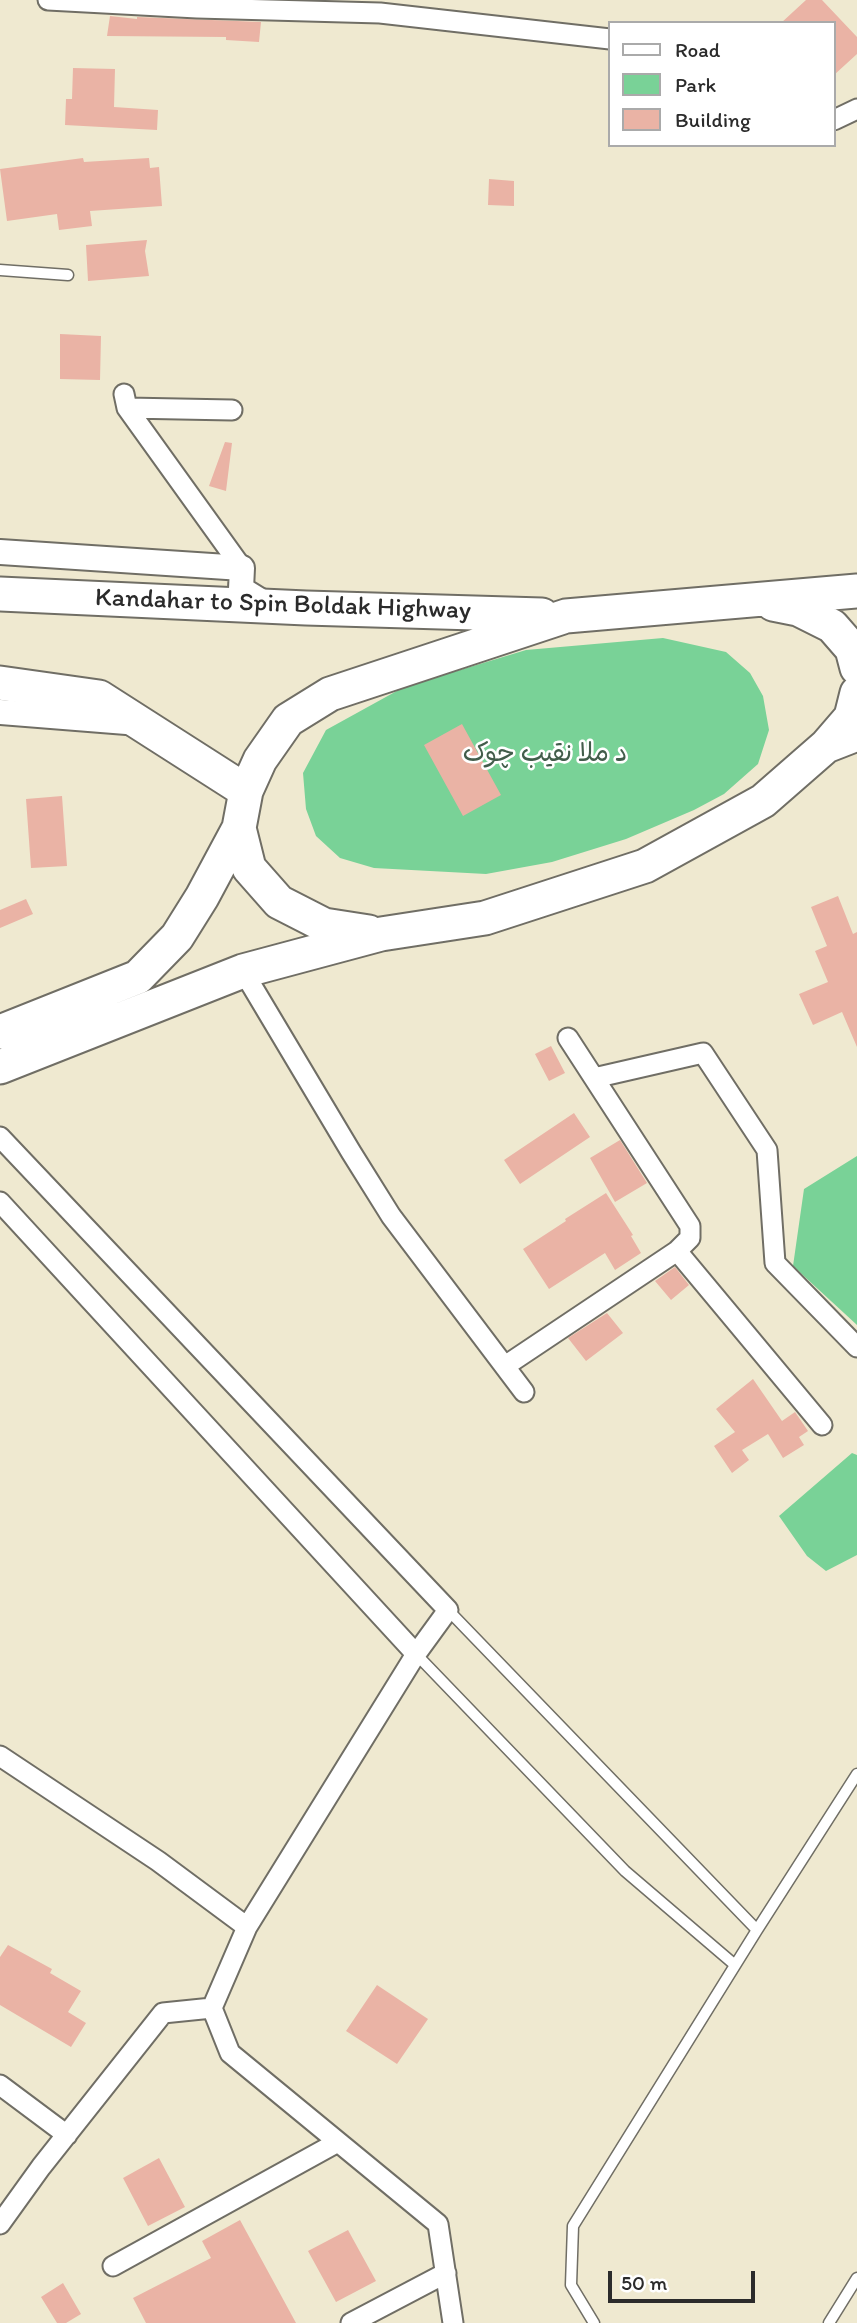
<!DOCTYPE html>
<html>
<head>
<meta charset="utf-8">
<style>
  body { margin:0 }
  #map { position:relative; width:857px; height:2323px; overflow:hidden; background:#efe9d0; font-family:Itim,sans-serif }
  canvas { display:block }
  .legend { position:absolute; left:608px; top:21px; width:228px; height:126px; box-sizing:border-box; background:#fff; border:2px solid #aaa; margin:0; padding:9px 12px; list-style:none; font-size:21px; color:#2b2b2b }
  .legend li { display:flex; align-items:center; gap:14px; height:35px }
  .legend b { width:35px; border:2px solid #aaa }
  .scale { position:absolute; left:608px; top:2271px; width:147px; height:32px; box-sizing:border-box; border:4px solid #2b2b2b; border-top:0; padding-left:9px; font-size:21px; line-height:24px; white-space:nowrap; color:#2b2b2b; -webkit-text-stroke:5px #fff; paint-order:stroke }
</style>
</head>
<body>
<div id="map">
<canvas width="857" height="2323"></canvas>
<ul class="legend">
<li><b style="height:9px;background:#fff"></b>Road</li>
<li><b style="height:19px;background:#79d297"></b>Park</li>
<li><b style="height:19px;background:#eab3a5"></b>Building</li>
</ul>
<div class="scale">50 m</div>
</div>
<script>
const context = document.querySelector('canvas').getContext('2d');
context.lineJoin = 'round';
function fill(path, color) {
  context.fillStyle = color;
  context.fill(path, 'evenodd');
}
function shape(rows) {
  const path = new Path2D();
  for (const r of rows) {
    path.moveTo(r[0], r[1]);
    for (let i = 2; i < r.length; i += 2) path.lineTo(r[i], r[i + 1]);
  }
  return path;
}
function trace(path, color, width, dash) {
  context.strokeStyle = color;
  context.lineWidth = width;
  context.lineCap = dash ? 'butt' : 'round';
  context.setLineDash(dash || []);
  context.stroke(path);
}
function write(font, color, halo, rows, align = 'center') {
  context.font = font + ' Itim,"Playpen Sans Arabic",sans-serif';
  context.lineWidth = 5;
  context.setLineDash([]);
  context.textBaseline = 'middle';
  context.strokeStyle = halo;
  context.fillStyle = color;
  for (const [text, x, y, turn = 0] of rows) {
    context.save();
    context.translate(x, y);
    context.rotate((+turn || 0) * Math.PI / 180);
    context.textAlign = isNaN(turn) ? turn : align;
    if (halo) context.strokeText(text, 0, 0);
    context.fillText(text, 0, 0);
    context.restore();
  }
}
fill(shape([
  [663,638,726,652,750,673,763,696,769,730,758,764,724,794,694,810,626,839,552,862,486,874,374,868,340,858,316,836,306,809,303,773,326,730,404,687,526,650],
  [857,1156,857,1325,793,1266,804,1189],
  [852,1453,857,1455,857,1555,826,1571,807,1556,779,1516]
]), '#79d297');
fill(shape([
  [806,0,822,0,857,37,857,54,834,75,834,23,781,23],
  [110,16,137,19,137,17,261,22,259,42,226,40,226,37,107,36],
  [73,68,115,69,114,107,158,110,157,130,65,125,66,99,72,99],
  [83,158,84,162,149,158,150,168,159,167,162,206,90,211,92,226,59,230,57,214,7,221,0,169],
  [489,179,514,181,514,206,488,205],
  [147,240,145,251,149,276,88,281,86,245],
  [60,334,101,336,100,380,60,379],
  [225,442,232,443,226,491,209,486],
  [462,724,501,795,463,816,424,745],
  [62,796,67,866,31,868,26,799],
  [838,896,853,934,857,932,857,1047,842,1012,813,1025,799,994,828,982,815,951,827,946,811,907],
  [26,899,33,914,0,928,0,910],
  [551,1046,565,1073,549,1081,535,1054],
  [574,1113,590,1137,520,1184,504,1160],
  [620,1140,647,1183,615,1202,590,1158],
  [606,1193,633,1235,631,1236,641,1253,615,1270,605,1253,549,1289,523,1249,566,1221,565,1219],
  [675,1267,689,1285,671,1300,655,1281],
  [607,1313,623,1333,586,1361,568,1338],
  [753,1379,782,1421,795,1412,808,1431,799,1437,804,1445,783,1458,768,1434,742,1450,749,1460,732,1473,714,1446,735,1432,716,1409],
  [8,1945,52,1969,50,1973,81,1991,68,2012,86,2023,71,2047,0,2005,0,1957],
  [377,1985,428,2019,397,2064,346,2031],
  [159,2158,185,2207,148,2226,123,2178],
  [240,2220,296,2323,146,2323,133,2298,211,2258,202,2241],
  [348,2230,376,2281,336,2302,308,2251],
  [63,2283,81,2314,66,2323,57,2323,41,2297]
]), '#eab3a5');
const service = shape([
  [0,270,68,275],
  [448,1610,757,1930],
  [416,1654,625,1871,735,1965],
  [594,2323,571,2285,573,2226,757,1930,857,1774],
  [829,2323,857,2278]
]);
const minor = shape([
  [48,0,197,8,380,13,610,39],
  [834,120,857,109],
  [124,394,127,408,242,568],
  [127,408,232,410],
  [243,971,351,1152,391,1216,524,1392],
  [594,1078,703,1053,767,1150,775,1263,857,1347],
  [0,1137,448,1610,416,1654,247,1927,212,2008,230,2053,438,2224,453,2323],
  [0,1202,416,1654],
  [677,1251,822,1425],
  [505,1366,677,1251,690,1238,690,1226,568,1038],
  [0,1756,158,1861,247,1927],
  [0,2085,67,2135],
  [0,2224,41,2167,163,2013,212,2008],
  [113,2266,338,2142],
  [351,2323,446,2273]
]);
const tertiary = shape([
  [0,552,242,568,241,589,267,605],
  [0,712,139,723]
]);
const trunk = shape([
  [0,594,306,608,542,615],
  [773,604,798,609,832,626,852,649,857,668],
  [0,683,99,697,246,791],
  [826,746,851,717,857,693],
  [239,828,249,868,279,902,324,925,369,932],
  [0,1032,138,977,177,937,202,897,239,828,246,791,260,760,288,720,330,694,566,616,857,591],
  [0,1067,243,971,381,934,485,918,645,866,763,801,826,746,857,734]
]);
trace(service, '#706e65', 13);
trace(minor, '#706e65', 23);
trace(tertiary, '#706e65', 28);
trace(trunk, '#706e65', 37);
trace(service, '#fff', 10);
trace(minor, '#fff', 19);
trace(tertiary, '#fff', 24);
trace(trunk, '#fff', 33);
write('26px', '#2b2b2b', '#fff', [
  ["Kandahar to Spin Boldak Highway",283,605,2]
]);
write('26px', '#425d4b', '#fff', [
  ["د ملا نقيب چوک",545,754]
]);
</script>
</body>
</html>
